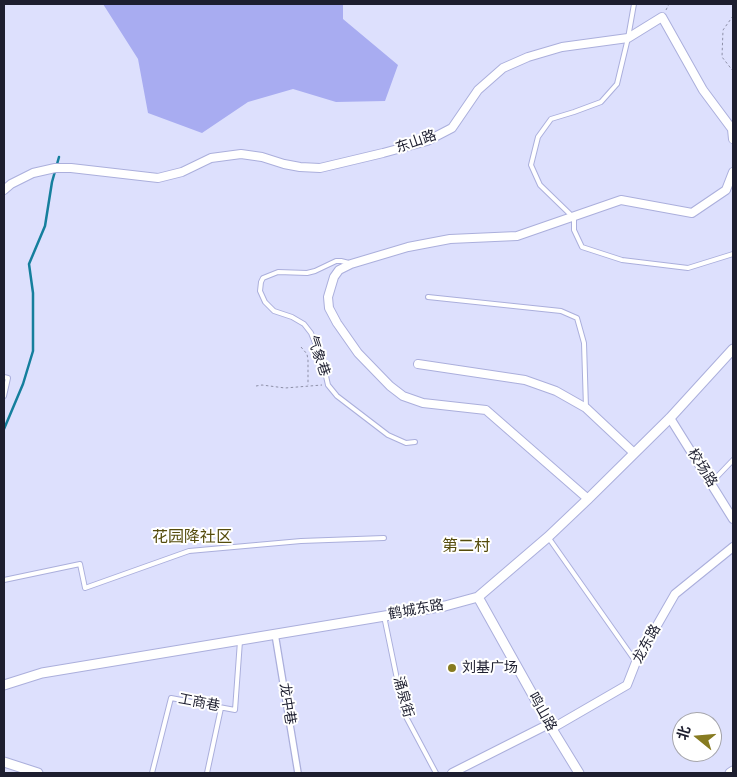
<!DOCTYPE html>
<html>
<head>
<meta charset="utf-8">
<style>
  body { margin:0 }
  #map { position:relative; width:737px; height:777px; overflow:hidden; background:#dde0fd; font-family:Arial,"Noto Sans SC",sans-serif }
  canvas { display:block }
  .frame { position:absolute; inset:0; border:5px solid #1d1e2f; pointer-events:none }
  .north { position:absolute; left:672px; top:712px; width:50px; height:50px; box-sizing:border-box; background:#fff; border:1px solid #a5a5ac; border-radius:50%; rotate:287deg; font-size:14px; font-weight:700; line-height:20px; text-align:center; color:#1d1e2f }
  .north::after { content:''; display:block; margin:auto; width:18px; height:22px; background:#877b21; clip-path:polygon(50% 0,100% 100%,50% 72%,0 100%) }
</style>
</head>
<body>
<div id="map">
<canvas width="737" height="777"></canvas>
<div class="frame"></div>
<div class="north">北</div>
</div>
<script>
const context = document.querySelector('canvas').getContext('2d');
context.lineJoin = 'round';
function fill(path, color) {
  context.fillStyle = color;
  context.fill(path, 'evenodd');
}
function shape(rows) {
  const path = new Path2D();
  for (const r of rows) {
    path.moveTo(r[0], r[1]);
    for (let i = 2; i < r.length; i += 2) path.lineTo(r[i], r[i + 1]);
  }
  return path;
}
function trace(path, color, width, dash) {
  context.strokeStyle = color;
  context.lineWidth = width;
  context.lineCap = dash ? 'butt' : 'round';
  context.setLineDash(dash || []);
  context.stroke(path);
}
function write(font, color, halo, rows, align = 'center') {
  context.font = font + ' Arial,"Noto Sans SC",sans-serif';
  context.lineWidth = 4;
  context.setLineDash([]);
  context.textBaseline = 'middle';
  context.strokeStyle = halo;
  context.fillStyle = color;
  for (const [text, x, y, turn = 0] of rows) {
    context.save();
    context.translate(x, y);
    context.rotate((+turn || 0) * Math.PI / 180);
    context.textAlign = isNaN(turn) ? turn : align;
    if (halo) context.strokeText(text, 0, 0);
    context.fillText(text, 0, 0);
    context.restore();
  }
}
fill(shape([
  [103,4,343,4,343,19,398,65,385,101,336,102,293,89,248,102,202,133,148,113,138,59]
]), '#a8acf1');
trace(shape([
  [4,429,23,384,33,351,33,293,29,264,45,226,52,182,59,157]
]), '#157f9d', 2.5);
const service = shape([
  [634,4,628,38,617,84,601,102,574,112,551,119,538,137,531,165,540,185,574,218,574,230,582,247,622,260,688,268,733,254],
  [349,263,341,261,336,261,315,271,307,273,278,272,263,278,261,282,260,291,265,302,274,311,292,317,304,324,311,333,323,363,328,385,337,396,388,435,406,443,415,442],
  [428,297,561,311,577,318,584,343,586,408],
  [4,377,8,378,4,396],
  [711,483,733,460],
  [548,537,636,662],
  [4,580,80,564,85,588,189,551,301,541,384,538],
  [384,616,404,713,436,773],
  [152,773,171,698,235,710,240,641],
  [207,773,221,708]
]);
const pedestrian = shape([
  [275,634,298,773]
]);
const minor = shape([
  [4,190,11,184,33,173,55,168,71,168,158,178,182,172,211,158,241,154,262,157,284,164,300,167,320,168,383,153,427,141,452,128,478,90,503,68,528,57,562,47,628,38,662,17,703,90,732,129,733,139],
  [418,364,525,380,556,391,586,408,634,453],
  [670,418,733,519],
  [588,499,486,410,423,403,403,396,390,386,358,353,337,323,329,308,328,297,334,277,339,270,351,264,408,247,450,239,517,236,621,200,692,213,726,190,733,172],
  [551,729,627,685,636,662,675,594,733,547],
  [452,773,549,724]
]);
const tertiary = shape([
  [478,597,549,724,579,773],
  [4,685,42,673,445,606,478,597,548,537,588,499,670,418,733,349],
  [4,762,38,773],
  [730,773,733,771]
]);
trace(service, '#abafdc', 6);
trace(pedestrian, '#abafdc', 8);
trace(minor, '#abafdc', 10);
trace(tertiary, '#abafdc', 11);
trace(shape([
  [666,10,669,4],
  [733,16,723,30,722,57,733,71],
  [301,347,307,354,308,360,308,385],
  [256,386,262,385,285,388,322,385]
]), '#8d8fa7', 1, [2.5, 2.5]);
trace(service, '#fff', 4);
trace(pedestrian, '#fff', 5.5);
trace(minor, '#fff', 8);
trace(tertiary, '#fff', 9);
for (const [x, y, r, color] of [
  [452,668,5,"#877b21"]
]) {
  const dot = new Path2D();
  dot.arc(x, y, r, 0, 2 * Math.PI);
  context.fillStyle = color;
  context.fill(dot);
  trace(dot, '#fff', 2);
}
write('14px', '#1d1e2f', '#fff', [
  ["东山路",416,142,-19],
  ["气象巷",318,356,71],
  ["校场路",702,468,58],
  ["鹤城东路",416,610,-10],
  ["龙东路",647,644,-61],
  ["涌泉街",403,697,75],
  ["工商巷",199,703,11],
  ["龙中巷",287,704,81],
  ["鸣山路",542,712,60]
]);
write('14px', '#1d1e2f', '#fff', [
  ["刘基广场",462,668]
], 'left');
write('16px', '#554c0c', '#fff', [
  ["花园降社区",192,538],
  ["第二村",466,547]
]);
</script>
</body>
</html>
